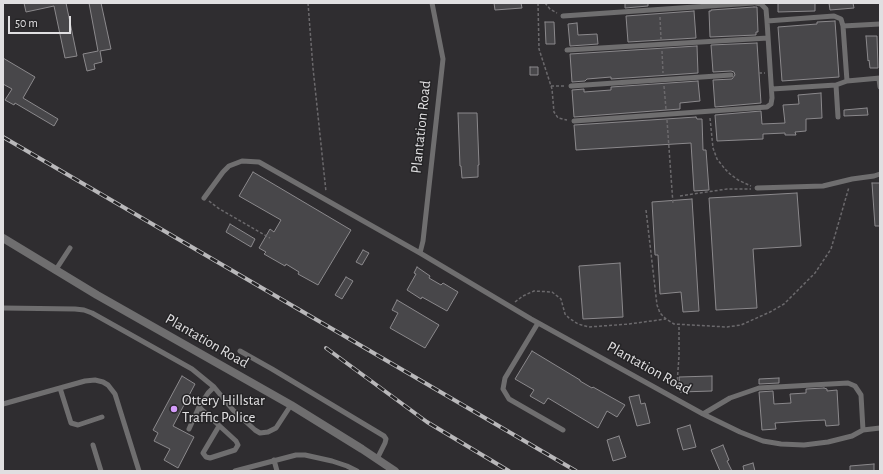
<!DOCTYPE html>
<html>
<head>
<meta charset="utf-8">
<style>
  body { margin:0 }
  #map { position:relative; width:883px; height:474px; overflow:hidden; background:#2f2d30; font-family:"Alegreya Sans",sans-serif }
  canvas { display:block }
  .frame { position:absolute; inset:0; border:4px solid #e0dfe1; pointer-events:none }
  .scale { position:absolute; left:8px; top:16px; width:63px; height:18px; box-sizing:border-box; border:2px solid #e0dfe1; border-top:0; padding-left:5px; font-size:12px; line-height:14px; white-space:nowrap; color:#e0dfe1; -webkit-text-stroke:3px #252426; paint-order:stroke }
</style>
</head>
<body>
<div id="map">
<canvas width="883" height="474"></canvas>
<div class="frame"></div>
<div class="scale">50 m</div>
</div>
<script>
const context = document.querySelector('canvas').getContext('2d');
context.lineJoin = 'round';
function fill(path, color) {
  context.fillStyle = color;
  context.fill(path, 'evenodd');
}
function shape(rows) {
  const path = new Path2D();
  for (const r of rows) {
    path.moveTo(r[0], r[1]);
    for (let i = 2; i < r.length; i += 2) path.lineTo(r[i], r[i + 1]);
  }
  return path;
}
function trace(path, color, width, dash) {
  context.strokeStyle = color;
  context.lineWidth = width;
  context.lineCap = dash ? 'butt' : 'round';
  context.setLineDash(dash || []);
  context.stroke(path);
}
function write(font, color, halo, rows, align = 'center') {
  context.font = font + ' "Alegreya Sans",sans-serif';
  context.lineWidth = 3;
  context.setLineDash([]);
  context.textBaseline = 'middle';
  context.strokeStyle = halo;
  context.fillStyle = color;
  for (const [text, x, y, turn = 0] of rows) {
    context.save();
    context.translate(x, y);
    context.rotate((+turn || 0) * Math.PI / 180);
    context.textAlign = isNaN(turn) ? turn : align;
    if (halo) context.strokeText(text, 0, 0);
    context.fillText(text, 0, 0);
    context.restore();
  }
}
const building = shape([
  [24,3,66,3,77,56,65,58,54,6,26,12,24,3],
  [89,3,101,3,111,49,100,51,102,62,94,64,95,69,87,71,83,54,98,51,89,3],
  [494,3,521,3,522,8,495,10,494,3],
  [625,3,648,3,648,6,625,8,625,3],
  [778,3,815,3,815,11,778,12,778,3],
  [829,3,853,3,854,8,830,10,829,3],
  [754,7,757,7,758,32,756,32,756,35,710,37,709,11,711,11,711,10,754,7],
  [694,11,696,38,628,42,626,16,694,11],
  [835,21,839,77,782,81,778,27,817,24,817,22,835,21],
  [545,22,554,22,555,44,546,44,545,22],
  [577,23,578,35,597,34,598,44,570,46,568,24,577,23],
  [866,36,877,36,878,68,870,68,869,60,868,61,866,36],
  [757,43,761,103,715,107,713,80,732,79,735,75,734,72,731,71,713,72,711,45,757,43],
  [697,46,698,73,611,79,611,77,587,79,585,81,572,82,570,54,697,46],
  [3,58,35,77,23,98,58,119,54,126,15,103,14,105,5,100,12,89,3,84,3,58],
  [530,67,538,67,538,75,530,75,530,67],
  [698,81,700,101,680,103,680,109,574,117,572,90,584,89,584,92,611,90,611,87,698,81],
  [821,93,822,118,806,119,806,131,795,132,796,135,785,135,785,133,763,134,763,139,717,141,715,115,761,111,762,124,785,123,783,105,799,104,798,95,821,93],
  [867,108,868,115,844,116,844,110,867,108],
  [458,113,477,113,479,165,478,165,478,177,462,178,461,166,460,166,458,113],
  [696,117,697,119,702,119,703,150,706,150,709,190,694,191,691,143,576,150,574,125,696,117],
  [253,172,351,230,318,285,298,274,299,272,286,264,285,266,264,254,266,252,259,248,270,229,274,232,281,220,239,196,253,172],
  [872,183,880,183,880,226,875,226,872,183],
  [797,193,801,246,753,249,757,308,716,310,709,198,797,193],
  [692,199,699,311,683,312,681,292,660,294,658,255,655,255,652,202,692,199],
  [230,224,255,239,251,247,226,232,230,224],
  [363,250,369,253,362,265,356,262,363,250],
  [620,263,623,317,583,319,579,266,620,263],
  [417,267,430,276,429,278,441,285,443,283,458,292,447,311,422,297,421,299,407,290,416,274,414,273,417,267],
  [346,277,353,281,342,299,335,295,346,277],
  [397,300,439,325,425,348,390,328,398,313,392,310,397,300],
  [532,351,580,380,580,381,592,388,593,387,625,405,617,417,607,411,598,428,548,398,544,404,530,396,534,390,515,379,532,351],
  [182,376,195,384,173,426,194,437,178,468,164,460,170,449,154,441,158,433,153,430,182,376],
  [712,376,712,391,680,392,679,377,712,376],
  [779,378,779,383,759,384,759,379,779,378],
  [824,388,827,389,827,391,837,390,839,425,826,426,825,420,803,421,775,423,776,429,762,430,759,392,773,391,774,404,791,403,790,394,806,393,806,389,824,388],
  [639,395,641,404,645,403,650,423,637,426,629,397,639,395],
  [690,425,696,447,683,450,677,429,690,425],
  [619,436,626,457,613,461,607,440,619,436],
  [723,445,729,460,727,461,732,471,720,471,711,450,723,445],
  [753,463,755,471,744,471,743,466,753,463],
  [874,464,874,471,850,471,850,466,874,464]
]);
fill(building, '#48474a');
trace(building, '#8b898c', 1);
trace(shape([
  [308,3,313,68,326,192],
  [538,3,539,49,552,89,554,112,558,118,567,120],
  [545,3,550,9,557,13],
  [660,17,661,39],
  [662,51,663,73],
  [759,73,765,73],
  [551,86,565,86],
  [664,86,666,109],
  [710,118,713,148,717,159,725,169,730,174,738,180,751,186],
  [667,120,673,204],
  [680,196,727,189,751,189],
  [209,201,218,208,270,238],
  [646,210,657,305,660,313,666,319,674,324,727,327,741,325,770,312,784,304,815,273,831,249,849,187],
  [515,302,523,296,534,291,552,292,561,299,565,314,569,318,578,324,589,327,629,324,666,319],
  [677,385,679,356,679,324]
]), '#6b696c', 1.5, [3, 2]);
trace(shape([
  [756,3,761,4,766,9,767,21,834,16,841,19,843,26,880,24],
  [563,16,753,3],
  [567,50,768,38],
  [879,79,880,87],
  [847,81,880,78],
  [571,86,731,75],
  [772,89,836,85],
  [838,117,836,85,847,81,843,26],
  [574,121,767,107,771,104,772,98,767,21],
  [757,188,823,186,852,179,874,176,880,174],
  [204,198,223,172,229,166,242,161,259,162,420,253,531,319,703,414,740,432,763,441,781,444,804,445,828,442,852,436,863,430,880,428],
  [420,253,423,241,443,59,432,3],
  [55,271,70,248],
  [3,308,75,309,84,310,92,313,192,369,214,387,233,410,255,430,260,433,268,432,276,428,291,405],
  [538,323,505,378,503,389,509,399,563,430],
  [240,351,272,369,384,436,386,439,385,443,377,459],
  [214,387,208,393,199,407,236,441,238,445,235,450,210,458,206,457,203,453,219,426],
  [60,388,71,423,78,425,102,417],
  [3,404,85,381,95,380,103,382,108,385,115,394,139,471],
  [703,414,730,398,759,388,848,383,855,386,861,395,863,430],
  [189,429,199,407],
  [93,445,101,471],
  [274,460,277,471],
  [235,471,296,455,305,455,332,461,347,466,357,471]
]), '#6f6e6f', 5);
trace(shape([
  [3,238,97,295,291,405,362,449,395,471]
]), '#6f6e6f', 8);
const rail = shape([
  [3,137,576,471],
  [326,348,427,422,509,471]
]);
trace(rail, '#b9b8ba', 4);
trace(rail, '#252426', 2.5, [8]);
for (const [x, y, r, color] of [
  [174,409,4,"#d49cfb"]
]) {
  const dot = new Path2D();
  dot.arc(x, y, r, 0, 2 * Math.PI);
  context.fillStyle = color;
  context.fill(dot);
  trace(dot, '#252426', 1.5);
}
write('15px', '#e0dfe1', '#252426', [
  ["Plantation Road",421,127,-84],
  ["Plantation Road",207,341,30],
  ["Plantation Road",649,368,29]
]);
write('15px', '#e0dfe1', '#252426', [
  ["Ottery Hillstar",182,400],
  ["Traffic Police",182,417]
], 'left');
</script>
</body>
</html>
